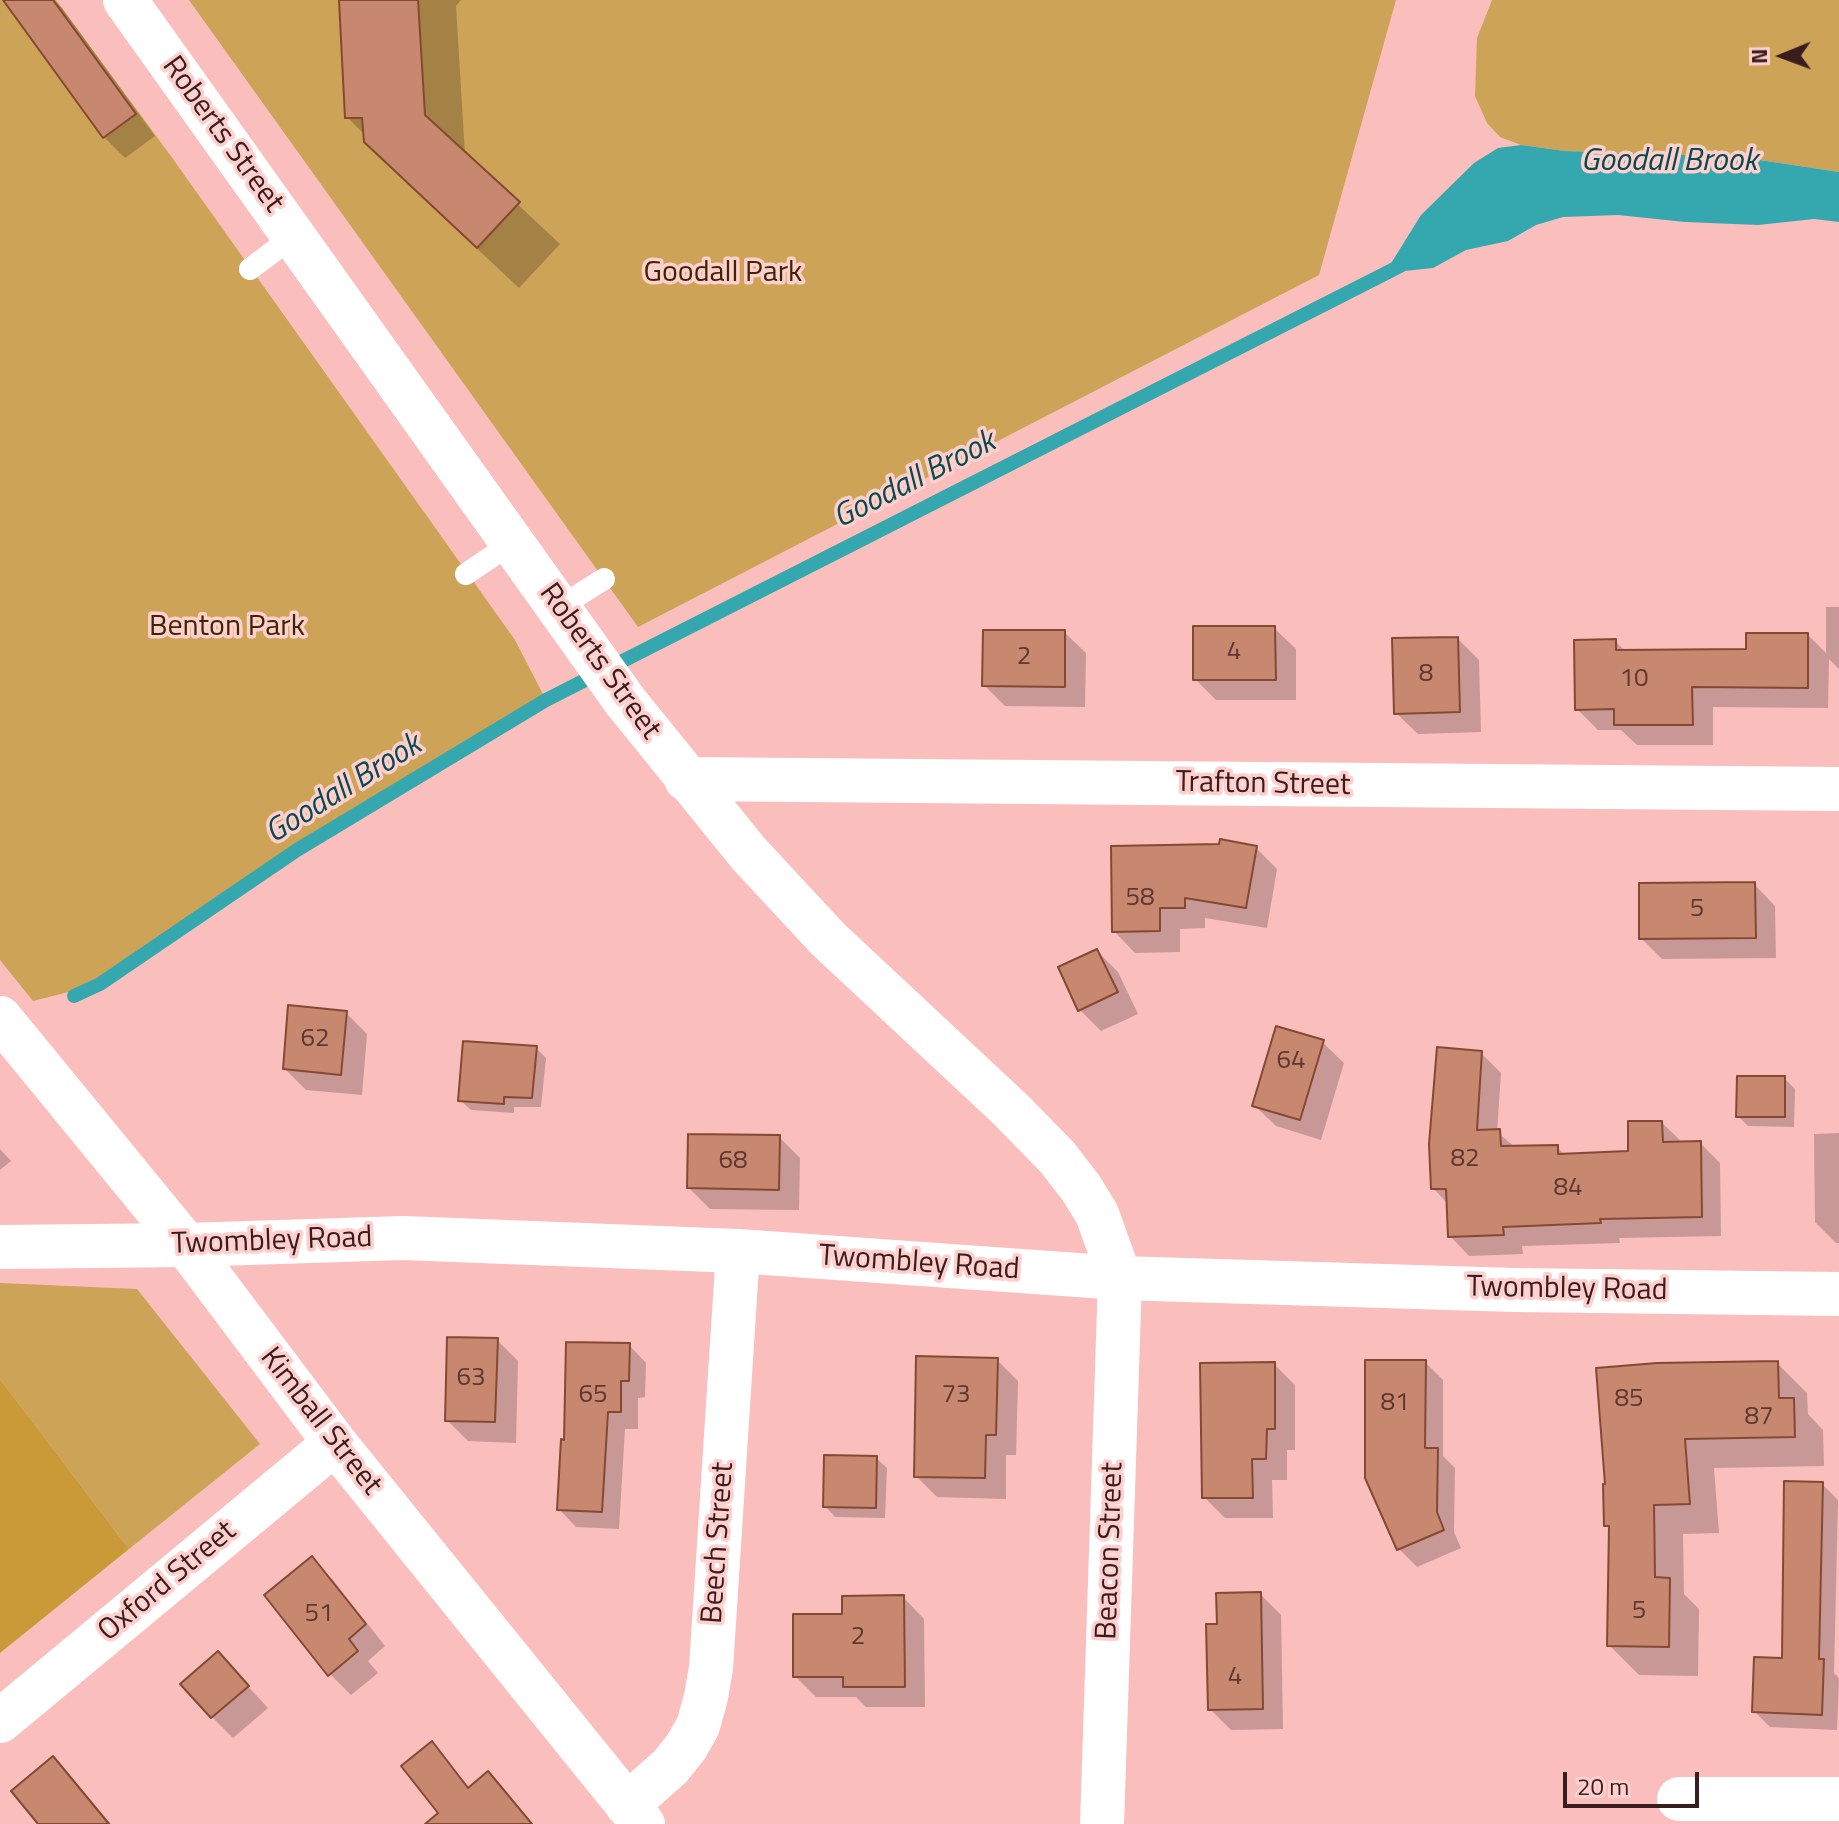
<!DOCTYPE html>
<html>
<head>
<meta charset="utf-8">
<style>
  body { margin:0 }
  #map { position:relative; width:1839px; height:1824px; overflow:hidden; background:#fabebc; font-family:"Titillium Web",sans-serif }
  canvas { display:block }
  .north { position:absolute; left:1743px; top:16px; width:80px; height:80px; -webkit-text-stroke:6px #fecfcd; paint-order:stroke; rotate:269deg; font-size:22px; font-weight:700; line-height:32px; text-align:center; color:#391d1d }
  .north::after { content:''; display:block; margin:auto; width:28px; height:36px; background:#391d1d; clip-path:polygon(50% 0,100% 100%,50% 72%,0 100%) }
  .scale { position:absolute; left:1563px; top:1772px; width:136px; height:36px; box-sizing:border-box; border:4px solid #391d1d; border-top:0; padding-left:10px; font-size:24px; line-height:28px; white-space:nowrap; color:#391d1d; -webkit-text-stroke:6px #fecfcd; paint-order:stroke }
</style>
</head>
<body>
<div id="map">
<canvas width="1839" height="1824"></canvas>
<div class="north">N</div>
<div class="scale">20 m</div>
</div>
<script>
const context = document.querySelector('canvas').getContext('2d');
context.lineJoin = 'round';
function fill(path, color) {
  context.fillStyle = color;
  context.fill(path, 'evenodd');
}
function shape(rows) {
  const path = new Path2D();
  for (const r of rows) {
    path.moveTo(r[0], r[1]);
    for (let i = 2; i < r.length; i += 2) path.lineTo(r[i], r[i + 1]);
  }
  return path;
}
function trace(path, color, width, dash) {
  context.strokeStyle = color;
  context.lineWidth = width;
  context.lineCap = dash ? 'butt' : 'round';
  context.setLineDash(dash || []);
  context.stroke(path);
}
function write(font, color, halo, rows, align = 'center') {
  context.font = font + ' "Titillium Web",sans-serif';
  context.lineWidth = 7;
  context.setLineDash([]);
  context.textBaseline = 'middle';
  context.strokeStyle = halo;
  context.fillStyle = color;
  for (const [text, x, y, turn = 0] of rows) {
    context.save();
    context.translate(x, y);
    context.rotate((+turn || 0) * Math.PI / 180);
    context.textAlign = isNaN(turn) ? turn : align;
    if (halo) context.strokeText(text, 0, 0);
    context.fillText(text, 0, 0);
    context.restore();
  }
}
fill(shape([
  [0,0,56,0,173,159,515,640,546,700,268,870,100,984,33,1001,0,960],
  [189,0,1396,0,1319,275,638,627],
  [1492,0,1839,0,1839,172,1740,157,1565,151,1521,145,1500,137,1487,123,1475,96,1477,38],
  [0,1283,137,1289,260,1444,129,1549,0,1379]
]), '#cda357');
fill(shape([
  [0,1379,129,1549,0,1653]
]), '#ca9a39');
fill(shape([
  [1521,145,1565,151,1740,157,1839,172,1839,222,1814,219,1758,225,1685,222,1618,215,1563,217,1536,225,1508,241,1466,250,1433,268,1385,273,1421,215,1474,163,1498,148]
]), '#35a8af');
fill(shape([
  [23,0,54,0,62,8,155,136,125,158,104,137],
  [341,0,461,0,456,6,465,155,560,244,519,288,407,183,366,141,365,135,347,117],
  [1826,607,1839,607,1839,669,1829,659,1828,708,1713,707,1713,745,1637,745,1621,730,1598,730,1577,709,1615,641,1626,652,1748,651,1808,635,1826,653],
  [1274,628,1296,649,1296,700,1216,700,1195,679],
  [1064,632,1086,653,1085,707,1005,706,984,685],
  [1458,639,1479,660,1481,732,1418,734,1396,713],
  [1256,848,1277,869,1267,928,1205,918,1205,928,1180,929,1180,952,1135,953,1114,931],
  [1754,884,1775,906,1776,958,1662,959,1641,938],
  [1097,951,1118,972,1138,1014,1101,1031,1080,1010,1060,968],
  [346,1013,367,1034,362,1095,306,1090,285,1069],
  [1322,1042,1344,1063,1321,1140,1276,1126,1254,1105],
  [536,1048,546,1058,541,1107,514,1107,514,1113,471,1110,460,1100],
  [1481,1053,1501,1073,1497,1132,1516,1148,1557,1147,1566,1156,1630,1153,1662,1123,1682,1142,1700,1143,1720,1163,1721,1236,1619,1238,1620,1243,1522,1246,1523,1254,1469,1256,1450,1236,1448,1204,1433,1188],
  [1784,1078,1795,1089,1794,1127,1748,1126,1738,1116],
  [1839,1133,1839,1243,1836,1243,1815,1222,1814,1134],
  [779,1137,800,1158,799,1210,710,1209,689,1188],
  [0,1149,11,1161,0,1170],
  [497,1340,518,1361,516,1443,468,1441,447,1420],
  [629,1345,646,1363,645,1397,638,1398,638,1429,625,1429,619,1529,576,1527,559,1509,566,1442],
  [997,1360,1018,1381,1016,1455,1006,1455,1006,1499,937,1497,916,1476],
  [1425,1362,1443,1380,1443,1456,1455,1468,1454,1532,1461,1548,1417,1567,1399,1549],
  [1777,1363,1807,1393,1808,1414,1823,1430,1824,1466,1714,1468,1719,1533,1683,1534,1684,1594,1699,1609,1698,1676,1639,1675,1609,1645,1611,1529,1606,1525,1605,1486],
  [1274,1364,1295,1385,1295,1450,1287,1450,1287,1480,1272,1480,1273,1518,1225,1518,1204,1497],
  [876,1458,887,1468,885,1518,835,1517,825,1506],
  [1822,1484,1838,1500,1834,1673,1839,1678,1837,1730,1770,1727,1754,1711,1784,1660],
  [312,1559,333,1580,385,1646,368,1661,378,1673,351,1695,330,1674],
  [1260,1594,1281,1615,1283,1729,1231,1730,1210,1709,1219,1626],
  [903,1597,924,1619,925,1707,866,1707,856,1697,816,1697,795,1676,844,1616],
  [218,1654,268,1708,233,1738,212,1717],
  [432,1744,471,1789,488,1774,533,1824,450,1824],
  [53,1759,74,1780,111,1824,41,1824]
]), '#0003');
trace(shape([
  [74,996,100,984,297,850,546,700,1400,266]
]), '#35a8af', 14);
const building = shape([
  [3,0,53,0,136,114,103,138,3,0],
  [339,0,418,0,425,115,520,202,477,248,364,142,362,118,345,118,339,0],
  [1193,626,1275,626,1276,680,1193,680,1193,626],
  [983,630,1065,630,1065,687,982,686,983,630],
  [1746,633,1808,633,1808,688,1692,687,1693,725,1614,725,1614,709,1575,710,1574,640,1616,639,1616,650,1746,649,1746,633],
  [1458,637,1460,712,1394,714,1392,638,1458,637],
  [1220,839,1257,846,1246,908,1185,898,1185,908,1160,908,1160,931,1112,932,1111,846,1219,844,1220,839],
  [1755,882,1756,938,1639,939,1639,883,1755,882],
  [1097,949,1118,992,1078,1011,1058,967,1097,949],
  [288,1005,347,1011,341,1075,283,1069,288,1005],
  [1276,1026,1324,1040,1300,1120,1252,1106,1276,1026],
  [463,1041,537,1046,532,1098,504,1097,504,1104,458,1101,463,1041],
  [1437,1047,1482,1051,1477,1130,1500,1129,1501,1146,1558,1145,1558,1154,1628,1151,1628,1121,1662,1121,1663,1142,1701,1141,1702,1217,1600,1219,1601,1223,1503,1227,1504,1235,1448,1237,1446,1189,1431,1189,1429,1144,1437,1047],
  [1737,1076,1785,1076,1785,1117,1736,1117,1737,1076],
  [688,1134,780,1135,779,1190,687,1188,688,1134],
  [447,1337,498,1338,495,1422,445,1421,447,1337],
  [566,1342,630,1343,629,1381,621,1381,621,1412,608,1412,602,1512,557,1510,561,1439,564,1440,566,1342],
  [916,1356,998,1358,996,1435,986,1435,985,1478,914,1477,916,1356],
  [1365,1360,1426,1360,1425,1448,1438,1448,1437,1512,1444,1530,1397,1550,1365,1478,1365,1360],
  [1778,1361,1779,1398,1794,1398,1795,1437,1685,1439,1690,1504,1654,1505,1655,1577,1670,1578,1669,1647,1607,1646,1609,1526,1604,1526,1603,1484,1605,1484,1596,1368,1657,1363,1778,1361],
  [1275,1362,1275,1429,1267,1429,1266,1459,1252,1459,1253,1498,1202,1498,1200,1363,1275,1362],
  [824,1455,877,1456,876,1508,823,1507,824,1455],
  [1784,1481,1823,1482,1819,1659,1824,1659,1822,1715,1752,1712,1754,1657,1782,1658,1784,1481],
  [312,1556,366,1624,349,1639,358,1651,328,1676,264,1595,312,1556],
  [1261,1592,1263,1709,1208,1710,1206,1624,1217,1624,1216,1593,1261,1592],
  [904,1595,905,1687,843,1687,843,1677,793,1677,793,1614,842,1614,842,1596,904,1595],
  [218,1651,249,1686,211,1718,180,1684,218,1651],
  [432,1741,468,1788,488,1771,532,1824,425,1824,438,1813,401,1766,432,1741],
  [53,1756,109,1824,38,1824,11,1791,53,1756]
]);
fill(building, '#c8886f');
trace(building, '#844933', 2);
trace(shape([
  [250,269,294,236],
  [466,574,512,543],
  [558,608,604,579]
]), '#fff', 22);
trace(shape([
  [686,779,1839,789],
  [0,1018,186,1245,335,1443,643,1824],
  [0,1247,186,1245,403,1238,738,1251,1120,1278,1102,1824],
  [0,1721,335,1443],
  [1679,1799,1839,1799],
  [627,1805,670,1767,686,1747,698,1726,706,1697,711,1668,738,1251]
]), '#fff', 44);
trace(shape([
  [125,0,625,701,749,854,828,939,1010,1109,1057,1157,1081,1188,1097,1214,1120,1278,1515,1290,1839,1294]
]), '#fff', 44);
write('26px', '#5d3832', null, [
  ["4",1234,653],
  ["2",1024,658],
  ["8",1426,675],
  ["10",1634,680],
  ["58",1140,899],
  ["5",1697,910],
  ["62",315,1040],
  ["64",1291,1062],
  ["82",1465,1160],
  ["68",733,1162],
  ["84",1568,1189],
  ["63",471,1379],
  ["65",593,1396],
  ["73",956,1396],
  ["85",1629,1400],
  ["81",1395,1404],
  ["87",1759,1418],
  ["5",1639,1612],
  ["51",319,1615],
  ["2",858,1638],
  ["4",1235,1678]
]);
write('30px', '#391d1d', '#fecfcd', [
  ["Roberts Street",222,135,54],
  ["Roberts Street",599,662,54],
  ["Trafton Street",1263,785,1],
  ["Twombley Road",272,1242,-2],
  ["Twombley Road",919,1264,4],
  ["Twombley Road",1567,1290,1],
  ["Kimball Street",320,1422,52],
  ["Beech Street",719,1543,-86],
  ["Beacon Street",1111,1551,-88],
  ["Oxford Street",168,1582,-40]
]);
write('30px', '#3a2700', '#fecfcd', [
  ["Goodall Park",723,274],
  ["Benton Park",227,628]
]);
write('italic 32px', '#064b4f', '#fecfcd', [
  ["Goodall Brook",1669,162],
  ["Goodall Brook",915,481,-27],
  ["Goodall Brook",344,790,-32]
]);
</script>
</body>
</html>
